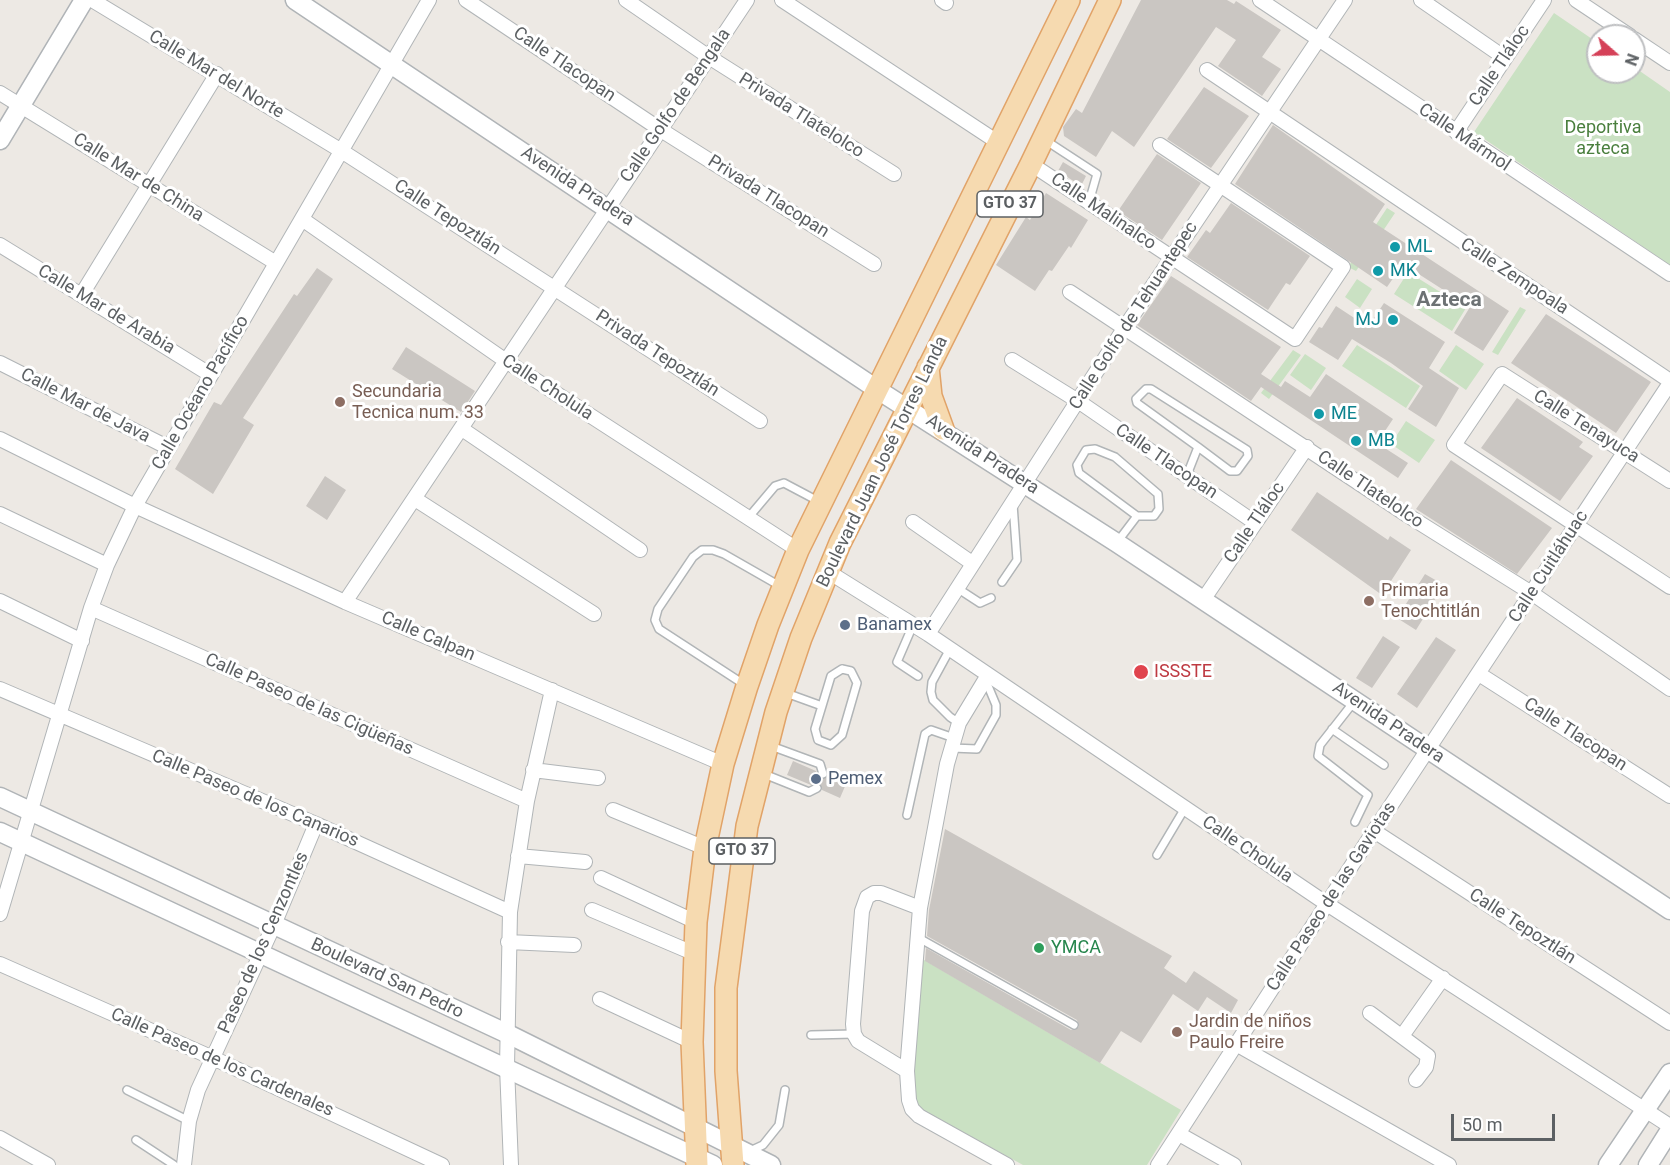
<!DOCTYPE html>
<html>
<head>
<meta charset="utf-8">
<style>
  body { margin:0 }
  #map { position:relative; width:1670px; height:1165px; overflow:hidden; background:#ede9e4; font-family:Roboto,sans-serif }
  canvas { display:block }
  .north { position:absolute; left:1586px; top:24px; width:60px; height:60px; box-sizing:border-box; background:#fff; border:2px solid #bebfc1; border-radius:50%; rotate:110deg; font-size:16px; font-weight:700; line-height:24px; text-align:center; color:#5c6063 }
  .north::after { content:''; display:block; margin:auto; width:21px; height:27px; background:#d54158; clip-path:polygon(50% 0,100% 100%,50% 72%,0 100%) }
  .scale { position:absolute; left:1451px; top:1114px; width:104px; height:27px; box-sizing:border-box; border:3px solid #5c6063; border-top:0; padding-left:8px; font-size:18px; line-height:21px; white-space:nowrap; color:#5c6063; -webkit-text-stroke:4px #fff; paint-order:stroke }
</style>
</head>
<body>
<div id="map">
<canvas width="1670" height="1165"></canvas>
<div class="north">N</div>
<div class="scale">50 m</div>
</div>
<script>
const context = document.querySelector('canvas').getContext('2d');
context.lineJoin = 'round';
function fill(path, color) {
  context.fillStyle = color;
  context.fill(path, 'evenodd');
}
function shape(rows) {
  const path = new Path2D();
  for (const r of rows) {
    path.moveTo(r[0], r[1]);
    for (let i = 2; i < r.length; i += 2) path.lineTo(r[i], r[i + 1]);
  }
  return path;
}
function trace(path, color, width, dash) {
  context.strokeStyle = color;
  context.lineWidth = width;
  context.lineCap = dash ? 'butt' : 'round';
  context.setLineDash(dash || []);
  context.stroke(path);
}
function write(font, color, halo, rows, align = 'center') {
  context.font = font + ' Roboto,sans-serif';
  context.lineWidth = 6;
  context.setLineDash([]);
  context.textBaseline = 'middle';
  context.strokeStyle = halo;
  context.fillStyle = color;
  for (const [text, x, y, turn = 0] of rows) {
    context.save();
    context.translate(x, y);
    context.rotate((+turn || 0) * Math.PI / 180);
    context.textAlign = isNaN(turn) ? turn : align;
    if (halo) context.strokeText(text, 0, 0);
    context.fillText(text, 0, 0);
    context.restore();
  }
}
fill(shape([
  [1554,13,1598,43,1598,72,1634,72,1634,67,1670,92,1670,265,1474,132],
  [1387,208,1395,213,1356,271,1348,267],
  [1408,272,1466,308,1452,331,1394,294],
  [1357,279,1372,289,1360,308,1345,297],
  [1520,307,1526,310,1498,355,1492,352],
  [1357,345,1420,386,1406,408,1342,366],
  [1456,345,1484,364,1466,390,1439,371],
  [1293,350,1301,355,1269,399,1261,393],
  [1305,354,1326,368,1311,390,1290,375],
  [1406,421,1435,440,1419,463,1391,444],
  [919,957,1181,1110,1147,1165,1023,1165,916,1106,911,1066]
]), '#cae1c3');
fill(shape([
  [1141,0,1227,0,1234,4,1236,1,1281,30,1262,57,1281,69,1262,96,1258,93,1218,66,1236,40,1216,27,1134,147,1112,131,1096,157,1064,136,1063,127,1076,109,1082,113],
  [1204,87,1249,116,1211,168,1167,139],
  [1273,125,1385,204,1373,222,1509,311,1483,351,1454,333,1470,307,1403,264,1387,287,1235,184],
  [1157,154,1201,183,1162,240,1118,211],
  [1063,162,1086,176,1081,186,1058,171],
  [1046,193,1088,220,1071,248,1069,246,1052,271,1049,270,1035,291,996,265,1026,217,1030,220],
  [1231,203,1310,256,1290,285,1286,283,1268,310,1187,257,1206,230,1210,233],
  [317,268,333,279,243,418,254,425,213,494,175,469,214,402,221,405,294,294,297,296],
  [1171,276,1281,347,1261,374,1281,387,1285,381,1310,397,1326,374,1393,419,1377,443,1408,463,1398,478,1261,387,1251,401,1137,325],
  [1384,303,1445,342,1429,368,1459,388,1436,427,1408,409,1423,386,1391,363,1352,339,1338,360,1309,342,1319,327,1322,328,1336,306,1368,327],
  [1546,314,1651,382,1616,433,1511,363],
  [406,347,475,391,461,412,392,369],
  [1517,398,1583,442,1579,447,1593,456,1560,501,1481,448],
  [1451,460,1552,528,1517,574,1416,509],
  [325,476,346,490,327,520,306,506],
  [1317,492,1388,540,1390,536,1411,550,1382,595,1291,530],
  [1425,574,1444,585,1416,630,1397,618],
  [1383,636,1400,647,1372,688,1356,678],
  [1436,637,1456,650,1417,708,1397,694],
  [793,761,816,771,821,779,828,776,846,784,840,798,822,790,820,783,811,785,787,775],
  [945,829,1172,956,1164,968,1186,983,1194,971,1238,1000,1231,1013,1207,997,1198,1011,1173,994,1141,1043,1121,1031,1100,1063,925,961,926,948,1071,1030,1079,1027,1077,1020,927,936,929,910]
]), '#cac6c2');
const lane = shape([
  [1045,140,1097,174,1089,202],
  [1187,475,1198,447,1137,403,1136,399,1146,389,1151,389,1247,450,1248,456,1237,471,1230,471,1198,447],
  [748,518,775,486,784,483,818,501],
  [1118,541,1137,516,1154,516,1159,509,1158,494,1115,457,1095,449,1086,450,1077,465,1079,473,1137,516],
  [1002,582,1017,560,1013,504],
  [957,588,980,603,991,598],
  [913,625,897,662,918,676],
  [950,649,932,682,931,692,933,700,950,717,959,723],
  [842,669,851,671,857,683,842,735,831,745,818,740,815,729,831,676,842,669],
  [745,685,659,629,655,620,658,609,693,557,702,550,713,550,724,554,780,586],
  [786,693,822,706],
  [1353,703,1320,745,1318,756,1368,795,1355,822],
  [1332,729,1384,765],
  [771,746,820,764,823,774],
  [952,748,977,749,996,715,996,705,986,681],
  [764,774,809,792,817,788],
  [907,815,925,734,931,730,954,738],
  [1157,855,1185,808],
  [917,937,1074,1025],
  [811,1035,854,1034],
  [127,1090,189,1121],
  [136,1140,174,1165],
  [750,1151,763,1145,779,1125,785,1090]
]);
const street = shape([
  [92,0,340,150,760,421],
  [466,0,661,130,874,264],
  [626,0,709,57,894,174],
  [782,0,999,143],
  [942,0,946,3],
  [1260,0,1670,274],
  [1421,0,1505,58],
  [1576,0,1630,36],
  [1634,39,1670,63],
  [1207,70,1670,381],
  [0,93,276,263],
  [1456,132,1544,0],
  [1031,164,1295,339,1343,267,1160,145],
  [302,219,506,361,798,550],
  [0,245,211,375],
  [1070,292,1407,515,1533,594,1670,689],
  [82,294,217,74],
  [1012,360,1078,401,1254,522],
  [0,363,169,448],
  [462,429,640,550],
  [0,439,135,506,345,602,723,764],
  [1670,481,1502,374,1454,445,1670,587],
  [415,499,594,614],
  [0,514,107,565],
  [913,522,972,563],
  [827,571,928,634,1327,904,1670,1126],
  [1203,600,1307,447],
  [0,601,82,641],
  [345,602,747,0],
  [91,608,527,801],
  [928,634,1125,327,1345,0],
  [1479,674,1670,796],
  [988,675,959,723,947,764,920,908,907,1071,909,1100,912,1109,919,1116,1007,1165],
  [0,689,316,824,510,912],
  [533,770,598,778],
  [613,810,705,848],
  [1374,831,1670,1023],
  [518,856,585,862],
  [601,878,696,922],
  [592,910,693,953],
  [0,914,91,608,107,565,135,506,429,0],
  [508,942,574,945],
  [0,964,213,1058,442,1165],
  [600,999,692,1042],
  [1370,1013,1428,1056,1426,1067,1416,1080],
  [1402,1036,1443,978],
  [1236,1044,1449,1165],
  [907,1071,858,1041,854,1034,853,1024,862,911,867,897,874,893,881,893,920,908],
  [1179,1134,1234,1165],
  [0,1138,48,1165],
  [184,1165,189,1121,198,1090,273,927,316,824],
  [511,1165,507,1067,510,912,527,801,552,690],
  [1158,1165,1374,831,1670,383]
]);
const secondary = shape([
  [295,0,878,390,1117,543,1670,910],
  [0,140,84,0],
  [0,797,508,1034,771,1165],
  [0,832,713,1165],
  [1608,1165,1670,1073],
  [1648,1165,1670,1130]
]);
const primary = shape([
  [928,367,931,396,943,429],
  [697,1165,692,1042,696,922,705,848,723,764,747,686,768,625,798,550,1069,0],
  [733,1165,726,1071,726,988,747,826,776,712,801,638,840,543,1031,164,1110,0]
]);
trace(lane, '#b1b5b7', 10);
trace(street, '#b1b5b7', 16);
trace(secondary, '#b0b4b7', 21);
trace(primary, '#e1a368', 24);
trace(lane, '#fff', 7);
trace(street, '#fff', 14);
trace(secondary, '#fff', 18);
trace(primary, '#f6dab0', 21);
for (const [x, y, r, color] of [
  [1395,247,6,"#0f9aa8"],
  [1378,271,6,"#0f9aa8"],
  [1393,320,6,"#0f9aa8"],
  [340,402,6,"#8d6e63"],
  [1319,414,6,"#0f9aa8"],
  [1356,441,6,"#0f9aa8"],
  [1369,601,6,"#8d6e63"],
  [845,625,6,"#5c6f8a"],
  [1141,672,8,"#e0444e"],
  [816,779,6,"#5c6f8a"],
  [1039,948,6,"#2e9e5b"],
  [1177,1032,6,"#8d6e63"]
]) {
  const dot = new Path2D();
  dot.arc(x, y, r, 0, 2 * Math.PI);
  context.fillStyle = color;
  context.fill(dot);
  trace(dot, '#fff', 2);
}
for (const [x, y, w] of [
  [1010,204,66],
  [742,851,66]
]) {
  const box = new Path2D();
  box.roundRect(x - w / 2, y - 13, w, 26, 4.5);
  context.fillStyle = '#fff';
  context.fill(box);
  trace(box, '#5c6063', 1.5);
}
write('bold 16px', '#5c6063', null, [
  ["GTO 37",1010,204],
  ["GTO 37",742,851]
]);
write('18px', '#5c6063', '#fff', [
  ["Calle Tlacopan",564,65,34],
  ["Calle Tláloc",1500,66,-56],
  ["Calle Mar del Norte",216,75,31],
  ["Calle Golfo de Bengala",676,106,-56],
  ["Privada Tlatelolco",801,116,32],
  ["Calle Mármol",1464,138,34],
  ["Calle Mar de China",138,178,32],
  ["Avenida Pradera",577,187,33],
  ["Privada Tlacopan",768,197,32],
  ["Calle Malinalco",1103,212,34],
  ["Calle Tepoztlán",447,218,33],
  ["Calle Zempoala",1514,277,33],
  ["Calle Mar de Arabia",106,310,31],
  ["Calle Golfo de Tehuantepec",1134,316,-57],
  ["Privada Tepoztlán",657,354,33],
  ["Calle Cholula",547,388,33],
  ["Calle Océano Pacífico",201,393,-60],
  ["Calle Mar de Java",85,406,27],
  ["Calle Tenayuca",1586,427,32],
  ["Avenida Pradera",982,455,33],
  ["Boulevard Juan José Torres Landa",883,462,-64],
  ["Calle Tlacopan",1166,462,34],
  ["Calle Tlatelolco",1370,490,34],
  ["Calle Tláloc",1255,523,-56],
  ["Calle Cuitláhuac",1549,567,-57],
  ["Calle Calpan",428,637,23],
  ["Calle Paseo de las Cigüeñas",309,705,24],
  ["Avenida Pradera",1388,723,34],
  ["Calle Tlacopan",1575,735,33],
  ["Calle Paseo de los Canarios",255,799,23],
  ["Calle Cholula",1247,850,34],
  ["Calle Paseo de las Gaviotas",1332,897,-57],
  ["Calle Tepoztlán",1522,927,33],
  ["Paseo de los Cenzontles",264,943,-66],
  ["Boulevard San Pedro",387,979,25],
  ["Calle Paseo de los Cardenales",222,1063,24]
]);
write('18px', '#4a7f3e', '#fff', [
  ["Deportiva",1603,128],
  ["azteca",1603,149]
]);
write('18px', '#0d838f', '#fff', [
  ["ML",1407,247],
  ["MK",1390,271],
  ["MJ",1381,320,"right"],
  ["ME",1331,414],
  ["MB",1368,441]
], 'left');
write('18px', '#785e54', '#fff', [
  ["Secundaria",352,392],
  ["Tecnica num. 33",352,413],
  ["Primaria",1381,591],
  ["Tenochtitlán",1381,612],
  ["Jardin de niños",1189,1022],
  ["Paulo Freire",1189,1043]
], 'left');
write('18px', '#4e5e75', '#fff', [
  ["Banamex",857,625],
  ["Pemex",828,779]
], 'left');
write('18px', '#be3a42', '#fff', [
  ["ISSSTE",1154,672]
], 'left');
write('18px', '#27864d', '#fff', [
  ["YMCA",1051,948]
], 'left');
write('bold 21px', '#6d7274', '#fff', [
  ["Azteca",1449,301]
]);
</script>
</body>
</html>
